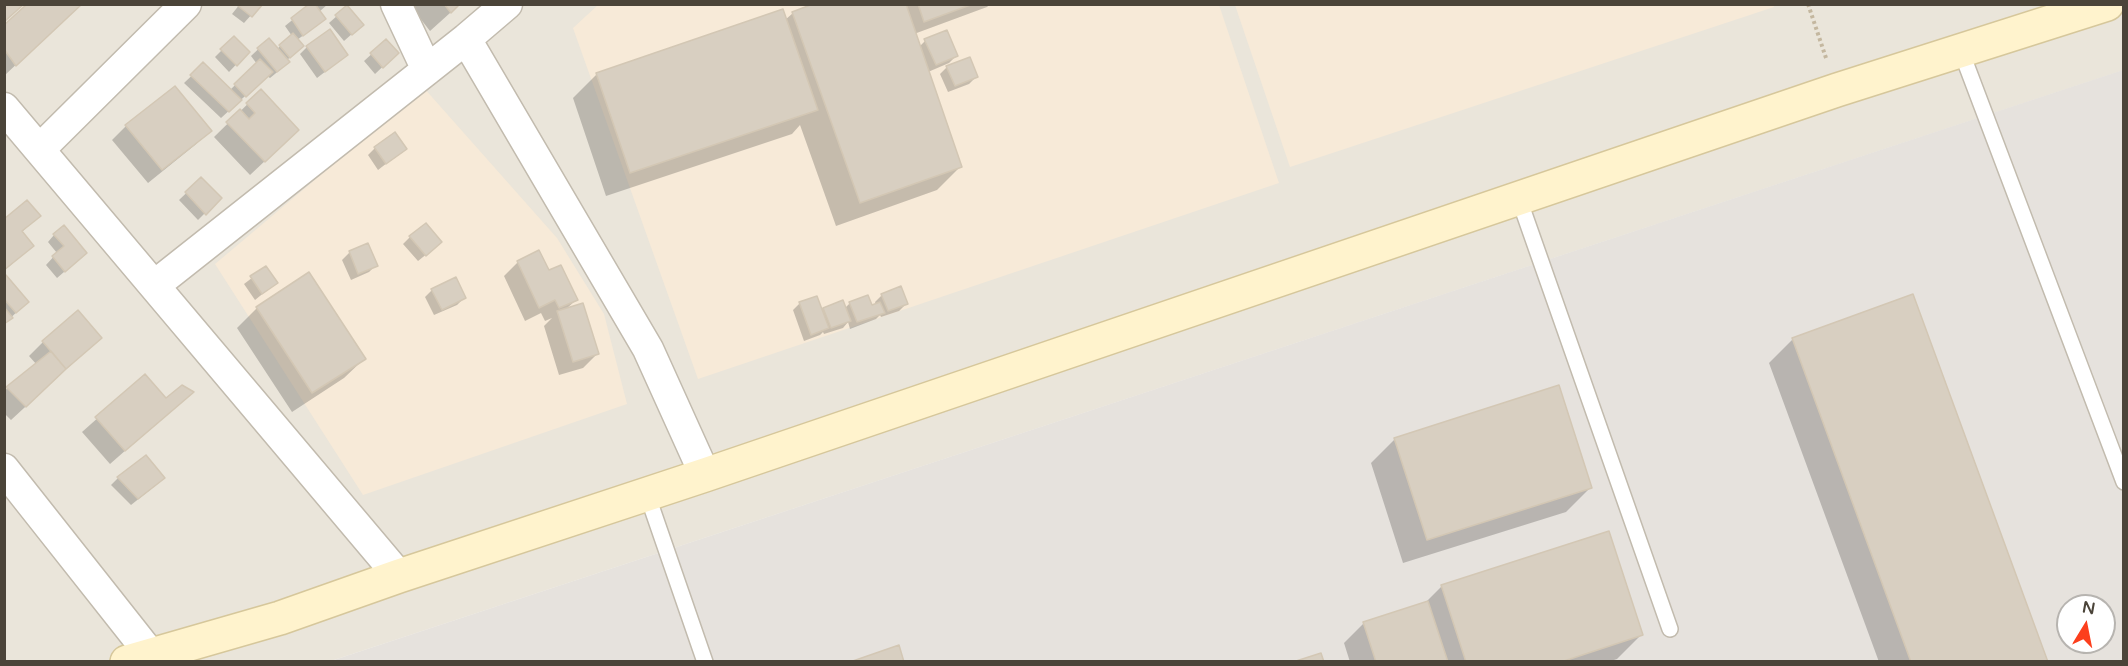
<!DOCTYPE html>
<html>
<head>
<meta charset="utf-8">
<style>
  body { margin:0 }
  #map { position:relative; width:2128px; height:666px; overflow:hidden; background:#f6f3ec; font-family:"Varela Round",sans-serif }
  canvas { display:block }
  .frame { position:absolute; inset:0; border:6px solid #4b4439; pointer-events:none }
  .north { position:absolute; left:2056px; top:594px; width:60px; height:60px; box-sizing:border-box; background:#fff; border:2px solid #b7b4b0; border-radius:50%; rotate:10deg; font-size:16px; font-weight:700; line-height:24px; text-align:center; color:#4b4439 }
  .north::after { content:''; display:block; margin:auto; width:21px; height:27px; background:#fc3f1d; clip-path:polygon(50% 0,100% 100%,50% 72%,0 100%) }
</style>
</head>
<body>
<div id="map">
<canvas width="2128" height="666"></canvas>
<div class="frame"></div>
<div class="north">N</div>
</div>
<script>
const context = document.querySelector('canvas').getContext('2d');
context.lineJoin = 'round';
function fill(path, color) {
  context.fillStyle = color;
  context.fill(path, 'evenodd');
}
function shape(rows) {
  const path = new Path2D();
  for (const r of rows) {
    path.moveTo(r[0], r[1]);
    for (let i = 2; i < r.length; i += 2) path.lineTo(r[i], r[i + 1]);
  }
  return path;
}
function trace(path, color, width, dash) {
  context.strokeStyle = color;
  context.lineWidth = width;
  context.lineCap = dash ? 'butt' : 'round';
  context.setLineDash(dash || []);
  context.stroke(path);
}
fill(shape([
  [2123,4,2124,70,331,661,5,662,4,5]
]), '#eae5da');
fill(shape([
  [599,4,1219,5,1279,183,698,379,573,28],
  [1773,4,1774,7,1290,167,1235,5],
  [424,88,557,238,604,314,627,404,363,495,215,264]
]), '#f7ead8');
fill(shape([
  [2123,70,2123,661,331,661],
  [2068,606,2104,606,2104,642,2068,642]
]), '#e6e2dd');
fill(shape([
  [80,4,4,76,4,27],
  [240,4,261,4,244,23,232,14],
  [312,4,328,4,319,12,317,25,297,40,302,46,286,61,281,69,270,78,267,76,221,118,184,83,203,65,230,90,257,64,251,56,268,40,277,49,292,36,285,26],
  [409,4,460,4,430,31],
  [817,4,990,4,987,7,914,34,919,47,925,41,956,56,949,63,928,72,961,166,937,190,836,226,800,125,792,134,606,196,573,98,597,74,785,20,793,13],
  [347,7,362,25,344,41,329,23],
  [234,38,248,52,229,72,215,57],
  [386,41,397,53,375,74,364,61],
  [307,47,339,61,317,78,300,54],
  [947,67,976,77,969,84,948,92,940,74],
  [261,91,283,144,250,175,214,137],
  [126,126,210,131,195,145,148,183,112,140],
  [375,148,405,149,378,170,368,155],
  [201,179,220,198,198,220,179,200],
  [38,216,22,232,32,246,4,271,4,221],
  [54,235,78,260,57,278,46,265,57,253,48,242],
  [410,237,433,249,418,261,403,244],
  [367,245,376,265,369,272,351,280,342,260,349,253],
  [518,262,548,272,576,300,565,310,597,354,583,368,559,375,544,326,552,318,545,321,541,313,525,321,504,276],
  [265,268,276,283,255,300,244,284],
  [4,278,20,309,4,324],
  [432,290,464,298,457,305,434,315,425,297],
  [882,295,906,304,899,311,881,317,880,315,876,319,850,329,848,322,843,328,824,334,823,332,820,335,804,341,793,310,800,303,821,312,824,309,845,308,850,303,871,307,876,305,875,302],
  [257,308,364,359,344,378,292,412,237,328],
  [100,338,11,420,4,413,4,391,37,365,29,356,43,342],
  [1793,339,2047,662,1879,662,1769,363],
  [145,376,166,401,192,392,110,464,82,432],
  [1395,439,1590,488,1566,512,1403,563,1371,463],
  [118,478,156,485,131,505,111,485],
  [1442,586,1641,635,1617,659,1608,662,1350,662,1344,643,1364,623,1425,603]
]), '#0003');
const building = shape([
  [4,4,24,4,4,22,4,4],
  [27,4,82,4,16,66,4,49,4,25,27,4],
  [239,4,263,4,252,17,238,6,239,4],
  [309,4,315,4,326,19,303,36,291,18,309,4],
  [444,4,460,4,451,13,444,4],
  [813,4,906,4,962,167,860,203,792,12,813,4],
  [918,4,973,4,924,22,918,4],
  [347,5,364,25,352,35,335,15,347,5],
  [783,9,818,110,630,173,596,73,783,9],
  [330,29,348,55,325,72,306,46,330,29],
  [947,30,958,56,936,65,924,39,947,30],
  [293,33,304,46,290,58,279,45,293,33],
  [234,36,250,52,237,66,220,49,234,36],
  [269,38,290,62,277,72,257,48,269,38],
  [386,39,399,53,383,68,370,53,386,39],
  [970,57,978,77,955,86,946,66,970,57],
  [260,59,273,72,246,97,234,84,260,59],
  [203,62,242,100,229,112,190,75,203,62],
  [175,86,212,131,162,170,125,125,175,86],
  [261,89,299,130,265,162,226,122,240,109,249,119,255,113,246,103,261,89],
  [395,132,407,149,386,164,374,147,395,132],
  [201,177,222,198,206,215,185,192,201,177],
  [27,200,41,216,22,231,34,246,4,270,4,219,27,200],
  [426,223,442,242,426,256,409,236,426,223],
  [64,225,87,253,65,272,52,256,64,246,53,234,64,225],
  [368,243,378,266,358,274,349,251,368,243],
  [539,250,549,270,561,265,578,300,559,308,555,300,539,308,517,261,539,250],
  [266,266,278,283,262,294,250,276,266,266],
  [309,272,366,359,312,393,256,307,309,272],
  [6,275,29,302,16,313,4,299,4,276,6,275],
  [456,277,466,298,442,310,431,289,456,277],
  [901,286,908,304,888,311,881,294,901,286],
  [1913,294,2048,662,1911,662,1792,338,1913,294],
  [868,295,872,305,880,302,885,313,857,322,849,302,868,295],
  [817,296,829,328,811,335,799,302,817,296],
  [843,300,851,321,831,328,823,308,843,300],
  [583,303,599,354,573,362,557,311,583,303],
  [4,307,13,318,4,324,4,307],
  [78,310,102,338,66,369,42,341,78,310],
  [51,351,66,369,26,407,6,387,51,351],
  [145,374,166,398,182,385,194,392,125,451,95,417,145,374],
  [1559,385,1592,488,1427,540,1394,438,1559,385],
  [146,455,165,478,138,499,117,477,146,455],
  [1609,531,1643,635,1561,662,1466,662,1441,585,1609,531],
  [1428,601,1448,662,1376,662,1363,622,1428,601],
  [899,645,904,662,850,662,899,645],
  [1321,653,1324,662,1293,662,1321,653]
]);
fill(building, '#d8cfc1');
trace(building, '#d3c7b4', 1.5);
const service = shape([
  [1961,51,2124,482],
  [1519,199,1670,629],
  [647,494,705,662]
]);
const minor = shape([
  [396,4,427,70],
  [466,39,648,349,705,475],
  [4,108,399,576],
  [40,149,186,4],
  [155,285,466,39,507,4],
  [4,469,151,655]
]);
const secondary = shape([
  [127,662,280,618,399,576,705,475,1837,90,2107,4]
]);
trace(service, '#c2bbae', 18);
trace(minor, '#c2bbae', 33);
trace(secondary, '#d6c79b', 36);
trace(shape([
  [1808,4,1826,58]
]), '#c4b79f', 4, [3, 3]);
trace(service, '#fff', 15);
trace(minor, '#fff', 30);
trace(secondary, '#fff3cd', 33);
</script>
</body>
</html>
